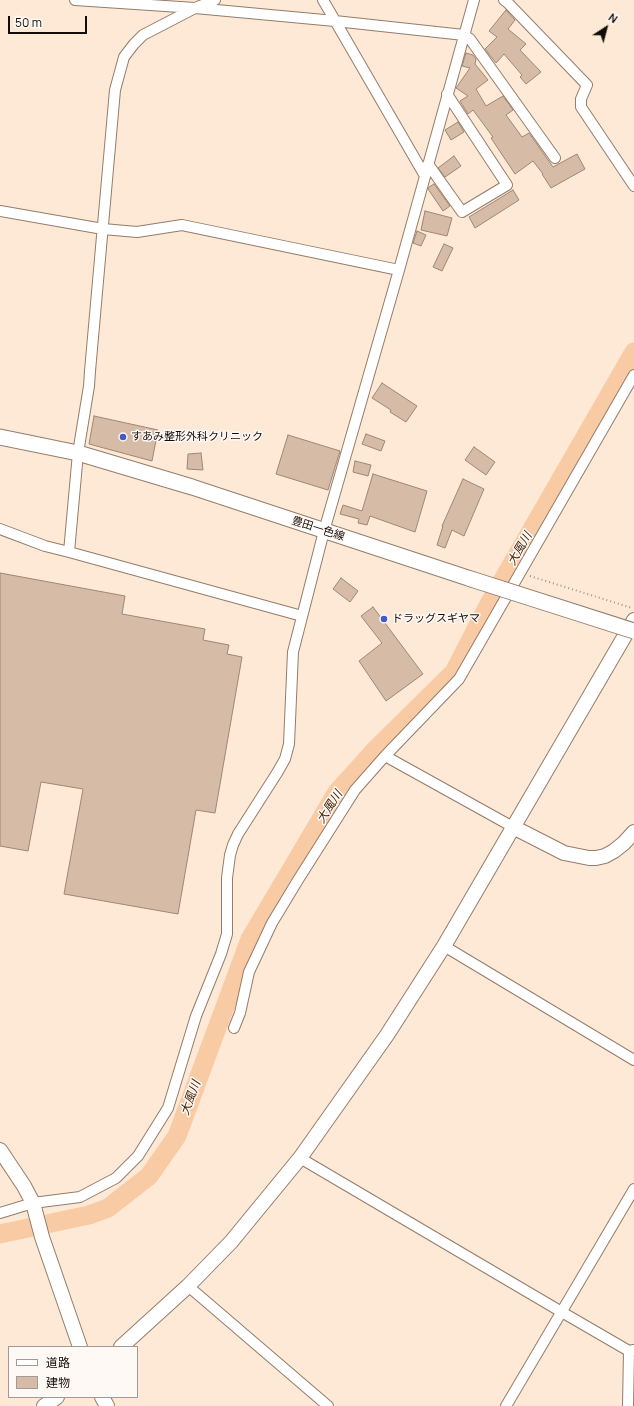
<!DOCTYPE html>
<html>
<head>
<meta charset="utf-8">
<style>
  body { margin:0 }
  #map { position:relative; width:634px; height:1406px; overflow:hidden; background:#fee9d7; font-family:Manrope,"Noto Sans JP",sans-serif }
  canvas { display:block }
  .legend { position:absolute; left:8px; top:1346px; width:130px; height:52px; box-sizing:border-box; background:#fff9f5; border:1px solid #a19a95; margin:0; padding:5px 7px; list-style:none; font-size:12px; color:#130b05 }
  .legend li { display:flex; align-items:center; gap:8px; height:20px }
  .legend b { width:20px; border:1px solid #a19a95 }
  .north { position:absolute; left:586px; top:8px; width:40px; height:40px; -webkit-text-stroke:3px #fff9f5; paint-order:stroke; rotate:36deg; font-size:11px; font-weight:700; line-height:16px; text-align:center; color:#130b05 }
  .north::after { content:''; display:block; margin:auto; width:14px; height:18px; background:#130b05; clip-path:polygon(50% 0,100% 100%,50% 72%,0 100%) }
  .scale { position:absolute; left:8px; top:16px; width:79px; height:18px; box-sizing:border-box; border:2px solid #130b05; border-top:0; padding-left:5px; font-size:12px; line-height:14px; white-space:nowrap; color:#130b05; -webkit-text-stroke:3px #fff9f5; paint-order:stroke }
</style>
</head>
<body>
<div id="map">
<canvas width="634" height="1406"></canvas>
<ul class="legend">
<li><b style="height:5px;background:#fff"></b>道路</li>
<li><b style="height:11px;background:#d6bca7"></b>建物</li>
</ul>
<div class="north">N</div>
<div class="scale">50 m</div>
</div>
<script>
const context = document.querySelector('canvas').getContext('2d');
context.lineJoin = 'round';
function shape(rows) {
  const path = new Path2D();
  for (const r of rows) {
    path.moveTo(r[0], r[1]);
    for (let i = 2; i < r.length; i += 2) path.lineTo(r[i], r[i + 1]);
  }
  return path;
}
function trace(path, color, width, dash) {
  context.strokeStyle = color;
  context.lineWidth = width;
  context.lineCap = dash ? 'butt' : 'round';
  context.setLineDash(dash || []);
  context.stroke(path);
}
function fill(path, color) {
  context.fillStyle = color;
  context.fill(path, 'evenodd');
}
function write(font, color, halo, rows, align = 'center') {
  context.font = font + ' Manrope,"Noto Sans JP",sans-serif';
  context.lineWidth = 3;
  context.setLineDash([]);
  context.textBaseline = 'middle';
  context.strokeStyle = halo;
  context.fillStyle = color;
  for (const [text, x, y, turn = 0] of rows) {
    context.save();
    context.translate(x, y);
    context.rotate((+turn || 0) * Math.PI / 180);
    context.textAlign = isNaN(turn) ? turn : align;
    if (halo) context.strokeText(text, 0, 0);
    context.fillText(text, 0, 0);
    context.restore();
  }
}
trace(shape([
  [0,1234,89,1215,108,1208,149,1176,177,1136,250,939,337,792,374,751,454,672,489,604,634,352]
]), '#f9cba5', 19);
const building = shape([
  [506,10,515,20,508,29,526,44,520,50,541,72,526,84,520,77,522,75,504,54,496,63,485,49,497,37,489,31,506,10],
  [466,53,473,55,476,59,475,64,488,80,476,89,486,106,503,96,513,110,506,115,522,137,529,133,553,167,577,154,585,169,551,188,542,174,543,174,533,161,515,174,491,138,493,137,473,110,468,114,460,101,468,96,456,88,470,68,462,66,466,53],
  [458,122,464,132,451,140,445,130,458,122],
  [454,156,461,166,445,177,438,168,454,156],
  [434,184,450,206,443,211,428,189,429,187,434,184],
  [513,190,519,200,475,228,469,217,513,190],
  [425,211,452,218,447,236,421,230,425,211],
  [417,231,426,235,421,246,413,243,417,231],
  [444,244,453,248,442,271,433,267,444,244],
  [382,383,417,406,406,422,390,412,391,410,372,398,382,383],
  [94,416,158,430,152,461,89,444,94,416],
  [366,434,385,441,381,451,362,444,366,434],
  [288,435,340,451,328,490,276,474,288,435],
  [474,447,495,462,486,475,465,460,474,447],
  [201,453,203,470,187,469,188,454,201,453],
  [355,461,371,465,368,476,353,472,355,461],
  [373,474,427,491,415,532,370,516,367,525,358,523,359,519,340,514,343,505,362,511,373,474],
  [463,479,484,489,464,536,452,530,445,548,437,545,443,526,442,526,463,479],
  [0,573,125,596,122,614,205,629,203,640,229,645,227,654,242,657,215,813,196,810,178,914,64,894,83,789,41,782,28,851,0,846,0,573],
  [341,578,358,591,350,602,333,589,341,578],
  [373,607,423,674,386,701,359,661,382,643,361,616,373,607]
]);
fill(building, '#d6bca7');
trace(building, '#9f8673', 1);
const street = shape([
  [75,0,195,8,335,21,464,35,470,39,555,158],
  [323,0,425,176],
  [504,0,508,3,587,85,581,99,581,107,634,186],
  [428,164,462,212,507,185,447,94],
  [0,211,103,229,137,232,182,225,399,270],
  [0,529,45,546,69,552,302,616],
  [69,552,78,453,89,386,90,371,115,90,124,57,134,44,143,35,195,8,215,0],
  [385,756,513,827],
  [444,946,634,1060],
  [234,1028,240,1013,249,972,272,923,298,880,355,790,385,756,459,679,634,375],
  [300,1158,560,1311,629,1351,634,1350],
  [0,1213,33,1203,80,1197,116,1178,138,1156,168,1108,196,1016,221,954,227,934,227,878,230,855,233,845,238,834,277,773,285,759,289,744,293,652,324,531,399,270,474,0],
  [188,1286,328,1406],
  [506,1406,634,1189],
  [628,1406,629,1351]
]);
const secondary = shape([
  [513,827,564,853,589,858,596,858,605,856,614,851,624,843,634,832],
  [0,1150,24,1186,33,1203,42,1237,80,1347],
  [121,1347,188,1286,231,1242,300,1158,387,1035,444,946,634,620],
  [102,1397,107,1406],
  [44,1406,57,1397]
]);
const primary = shape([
  [0,437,78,453,192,487,471,579]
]);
trace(street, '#947c69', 12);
trace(secondary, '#947c69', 16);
trace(primary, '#947c69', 17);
trace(shape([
  [530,576,632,608]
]), '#a39385', 2, [1, 3]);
trace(street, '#fff', 10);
trace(secondary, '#fff', 14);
trace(primary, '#fff', 15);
const primaryBridge = shape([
  [471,579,634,631]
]);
trace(primaryBridge, '#947c69', 17, []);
trace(primaryBridge, '#fff', 15);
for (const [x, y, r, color] of [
  [123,437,4,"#4358cb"],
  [384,619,4,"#4358cb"]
]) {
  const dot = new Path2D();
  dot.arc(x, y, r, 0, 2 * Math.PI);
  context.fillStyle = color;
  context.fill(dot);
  trace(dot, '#fff9f5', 1.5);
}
write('11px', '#130b05', '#fff9f5', [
  ["すあみ整形外科クリニック",131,437],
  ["ドラッグスギヤマ",392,619]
], 'left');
write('11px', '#130b05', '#fff9f5', [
  ["豊田一色線",318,529,18]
]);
write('italic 12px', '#422407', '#fff9f5', [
  ["大風川",520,549,-60],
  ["大風川",330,807,-57],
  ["大風川",191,1098,-70]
]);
</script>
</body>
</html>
